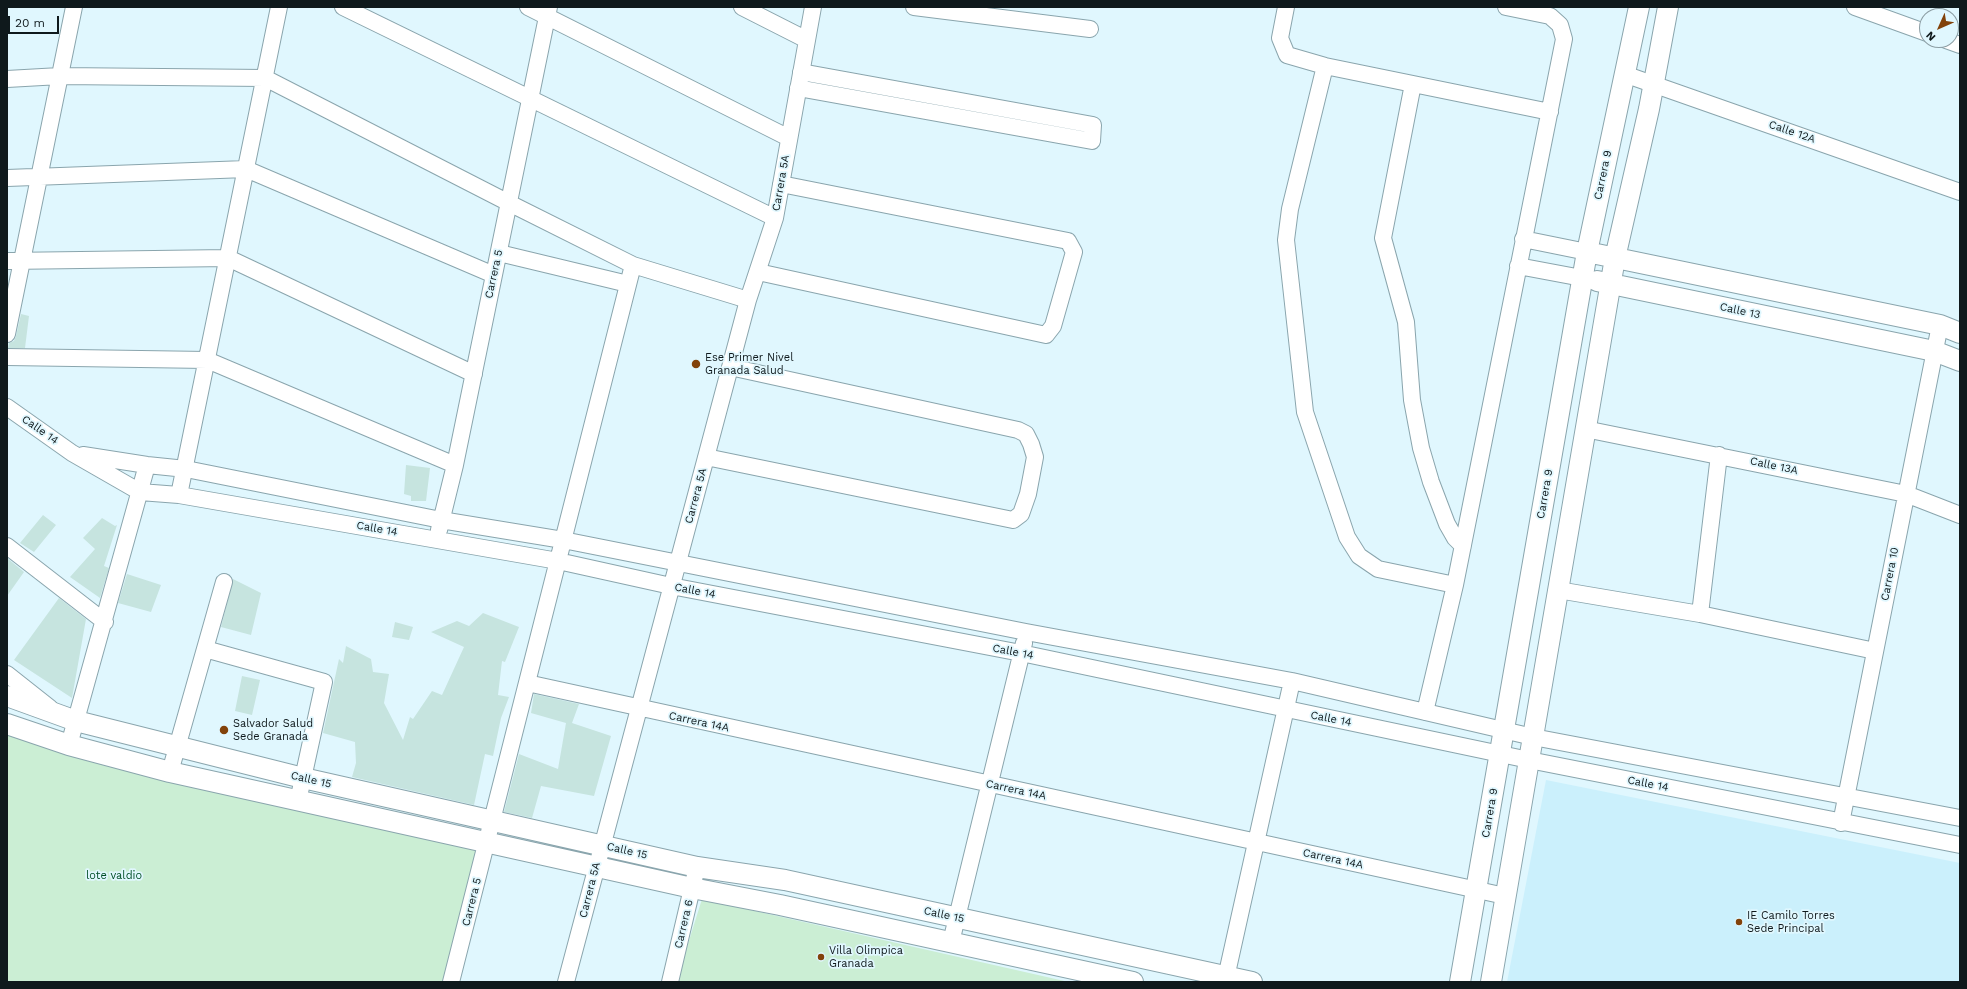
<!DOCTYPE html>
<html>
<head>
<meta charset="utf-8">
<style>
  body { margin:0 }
  #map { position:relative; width:1967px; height:989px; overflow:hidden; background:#e0f7fe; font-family:"Work Sans",sans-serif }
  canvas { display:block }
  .frame { position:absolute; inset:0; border:8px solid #0f191c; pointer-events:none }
  .north { position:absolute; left:1919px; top:8px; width:40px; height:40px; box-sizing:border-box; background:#e0f7fe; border:1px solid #8c9ea4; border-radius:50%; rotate:225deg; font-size:11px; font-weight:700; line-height:16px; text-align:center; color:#0f191c }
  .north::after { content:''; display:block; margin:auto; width:14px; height:18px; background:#82420a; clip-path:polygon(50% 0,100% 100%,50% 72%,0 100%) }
  .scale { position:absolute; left:8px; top:16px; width:51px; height:18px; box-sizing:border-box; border:2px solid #0f191c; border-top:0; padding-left:5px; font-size:12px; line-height:14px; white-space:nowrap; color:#0f191c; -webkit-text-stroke:3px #e0f7fe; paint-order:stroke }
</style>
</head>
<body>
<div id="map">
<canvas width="1967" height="989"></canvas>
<div class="frame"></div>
<div class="north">N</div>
<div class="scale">20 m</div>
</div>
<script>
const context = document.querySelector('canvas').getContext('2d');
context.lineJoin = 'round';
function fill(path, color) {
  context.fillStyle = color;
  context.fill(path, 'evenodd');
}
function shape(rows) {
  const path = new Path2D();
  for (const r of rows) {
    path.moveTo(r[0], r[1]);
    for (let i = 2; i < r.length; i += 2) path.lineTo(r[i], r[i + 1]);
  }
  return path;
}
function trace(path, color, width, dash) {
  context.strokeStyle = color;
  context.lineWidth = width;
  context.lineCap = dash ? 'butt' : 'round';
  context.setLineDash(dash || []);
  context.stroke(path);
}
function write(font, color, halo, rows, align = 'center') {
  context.font = font + ' "Work Sans",sans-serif';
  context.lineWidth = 3.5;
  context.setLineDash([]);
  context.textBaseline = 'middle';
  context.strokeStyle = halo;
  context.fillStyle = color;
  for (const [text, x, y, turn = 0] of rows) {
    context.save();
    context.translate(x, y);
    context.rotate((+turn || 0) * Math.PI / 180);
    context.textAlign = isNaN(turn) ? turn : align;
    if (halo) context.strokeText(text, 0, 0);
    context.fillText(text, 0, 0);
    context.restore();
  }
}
fill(shape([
  [1546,780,1960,863,1960,982,1507,982]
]), '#cbf0fc');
fill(shape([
  [7,732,100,764,479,850,444,982,7,982],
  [702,899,1069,982,676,982]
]), '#cbeed4');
fill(shape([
  [21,314,29,316,25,348,8,348,9,343,14,341,16,336],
  [406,465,430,468,426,501,411,501,411,496,404,494],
  [43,515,56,525,34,552,20,543],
  [102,518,115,526,117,525,104,566,109,568,100,598,70,577,95,549,83,538],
  [7,558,24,572,7,596],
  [127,574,161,585,151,612,118,603],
  [233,579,261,593,251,635,221,627],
  [59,598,86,619,72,698,14,660],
  [483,613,519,627,505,662,502,661,498,695,509,697,501,718,493,756,485,754,474,805,352,777,356,763,355,742,323,733,339,659,343,663,346,646,371,659,373,672,389,674,384,703,403,740,410,717,413,719,432,691,442,695,464,647,431,632,457,621,469,626],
  [395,622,413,627,409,640,392,637],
  [242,676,260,680,252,715,235,711],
  [534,694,579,704,572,723,611,736,594,796,541,786,532,818,504,812,519,754,558,769,566,723,531,713]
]), '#c6e4df');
const minor = shape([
  [343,7,775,218],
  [528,7,789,138],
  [742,7,807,40],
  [914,7,1090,29],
  [1286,7,1280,38,1287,55,1325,66,1550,112],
  [1855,7,1927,33],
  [1946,40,1960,45],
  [1325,66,1290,209,1286,240,1305,412,1347,537,1359,556,1378,569,1455,585],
  [1624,74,1960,192],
  [7,79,60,76,265,78,509,203,633,265,748,300],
  [1413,84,1383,238,1406,322,1412,400,1421,448,1431,482,1447,524,1455,538,1463,546],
  [798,88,1092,141,1093,125,801,72],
  [7,178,246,169,494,275],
  [1523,239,1587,252],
  [499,253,628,284],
  [7,261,228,258,474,374],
  [1518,266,1582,278],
  [758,272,1046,335,1053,326,1074,252,1068,241,781,184],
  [7,334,74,7],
  [7,357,207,360,455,465],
  [7,407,72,453,140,492,179,495,558,561,671,586,1021,653,1529,760,1960,845],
  [1585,429,1906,494,1960,515],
  [83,455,147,465,186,469,441,520,563,540,1026,632,1292,681,1533,737,1960,818],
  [706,457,1013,520,1021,514,1028,494,1035,457,1031,444,1026,434,1018,430,730,367],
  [179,495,279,7],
  [439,530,455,465,549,7],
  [7,546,105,622],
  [1558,590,1700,614,1875,651],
  [1700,614,1719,455],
  [205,649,324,682,298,801],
  [7,674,50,708],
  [527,683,1505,896],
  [1425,712,1455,585,1564,39,1560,25,1550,16,1506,7],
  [69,745,147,465],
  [170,772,224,582],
  [1841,823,1940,325],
  [951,942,1024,643],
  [451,982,633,265],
  [566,982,748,300,775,218,813,7],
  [670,982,697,867],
  [1225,982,1292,681]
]);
const tertiary = shape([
  [1587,252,1940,325,1960,333],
  [1597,281,1934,351,1960,361],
  [7,696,76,721,303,778,697,867,785,880,1252,982],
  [7,724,69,745,170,772,692,888,780,905,1133,982],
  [1460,982,1587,252,1639,7],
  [1491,982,1615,258,1649,109,1668,7]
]);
trace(minor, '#8aa5ad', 18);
trace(tertiary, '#8aa5ad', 22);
trace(minor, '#fff', 16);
trace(tertiary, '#fff', 20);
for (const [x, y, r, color] of [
  [696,364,5,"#82420a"],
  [224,730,5,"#82420a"],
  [1739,922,4,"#82420a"],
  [821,957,4,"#82420a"]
]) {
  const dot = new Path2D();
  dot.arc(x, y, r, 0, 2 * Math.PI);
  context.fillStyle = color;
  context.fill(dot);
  trace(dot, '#e0f7fe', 1.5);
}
write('11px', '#0f191c', '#e0f7fe', [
  ["Calle 12A",1792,132,19],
  ["Carrera 9",1603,175,-78],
  ["Carrera 5A",781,183,-80],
  ["Carrera 5",494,274,-78],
  ["Calle 13",1740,311,12],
  ["Calle 14",40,430,35],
  ["Calle 13A",1774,466,12],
  ["Carrera 9",1545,494,-80],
  ["Carrera 5A",696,496,-75],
  ["Calle 14",377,529,10],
  ["Carrera 10",1890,574,-79],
  ["Calle 14",695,591,11],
  ["Calle 14",1013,652,11],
  ["Calle 14",1331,719,11],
  ["Carrera 14A",699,722,12],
  ["Calle 15",311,780,13],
  ["Calle 14",1648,784,11],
  ["Carrera 14A",1016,790,12],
  ["Carrera 9",1490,813,-80],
  ["Calle 15",627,851,13],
  ["Carrera 14A",1333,859,12],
  ["Carrera 5A",590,890,-76],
  ["Carrera 5",472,902,-76],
  ["Calle 15",944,915,12],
  ["Carrera 6",684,924,-77]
]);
write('11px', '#0f191c', '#e0f7fe', [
  ["Ese Primer Nivel",705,358],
  ["Granada Salud",705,371],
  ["Salvador Salud",233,724],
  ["Sede Granada",233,737],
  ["IE Camilo Torres",1747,916],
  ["Sede Principal",1747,929],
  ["Villa Olimpica",829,951],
  ["Granada",829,964]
], 'left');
write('11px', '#004e25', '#e0f7fe', [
  ["lote valdio",114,876]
]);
</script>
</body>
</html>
